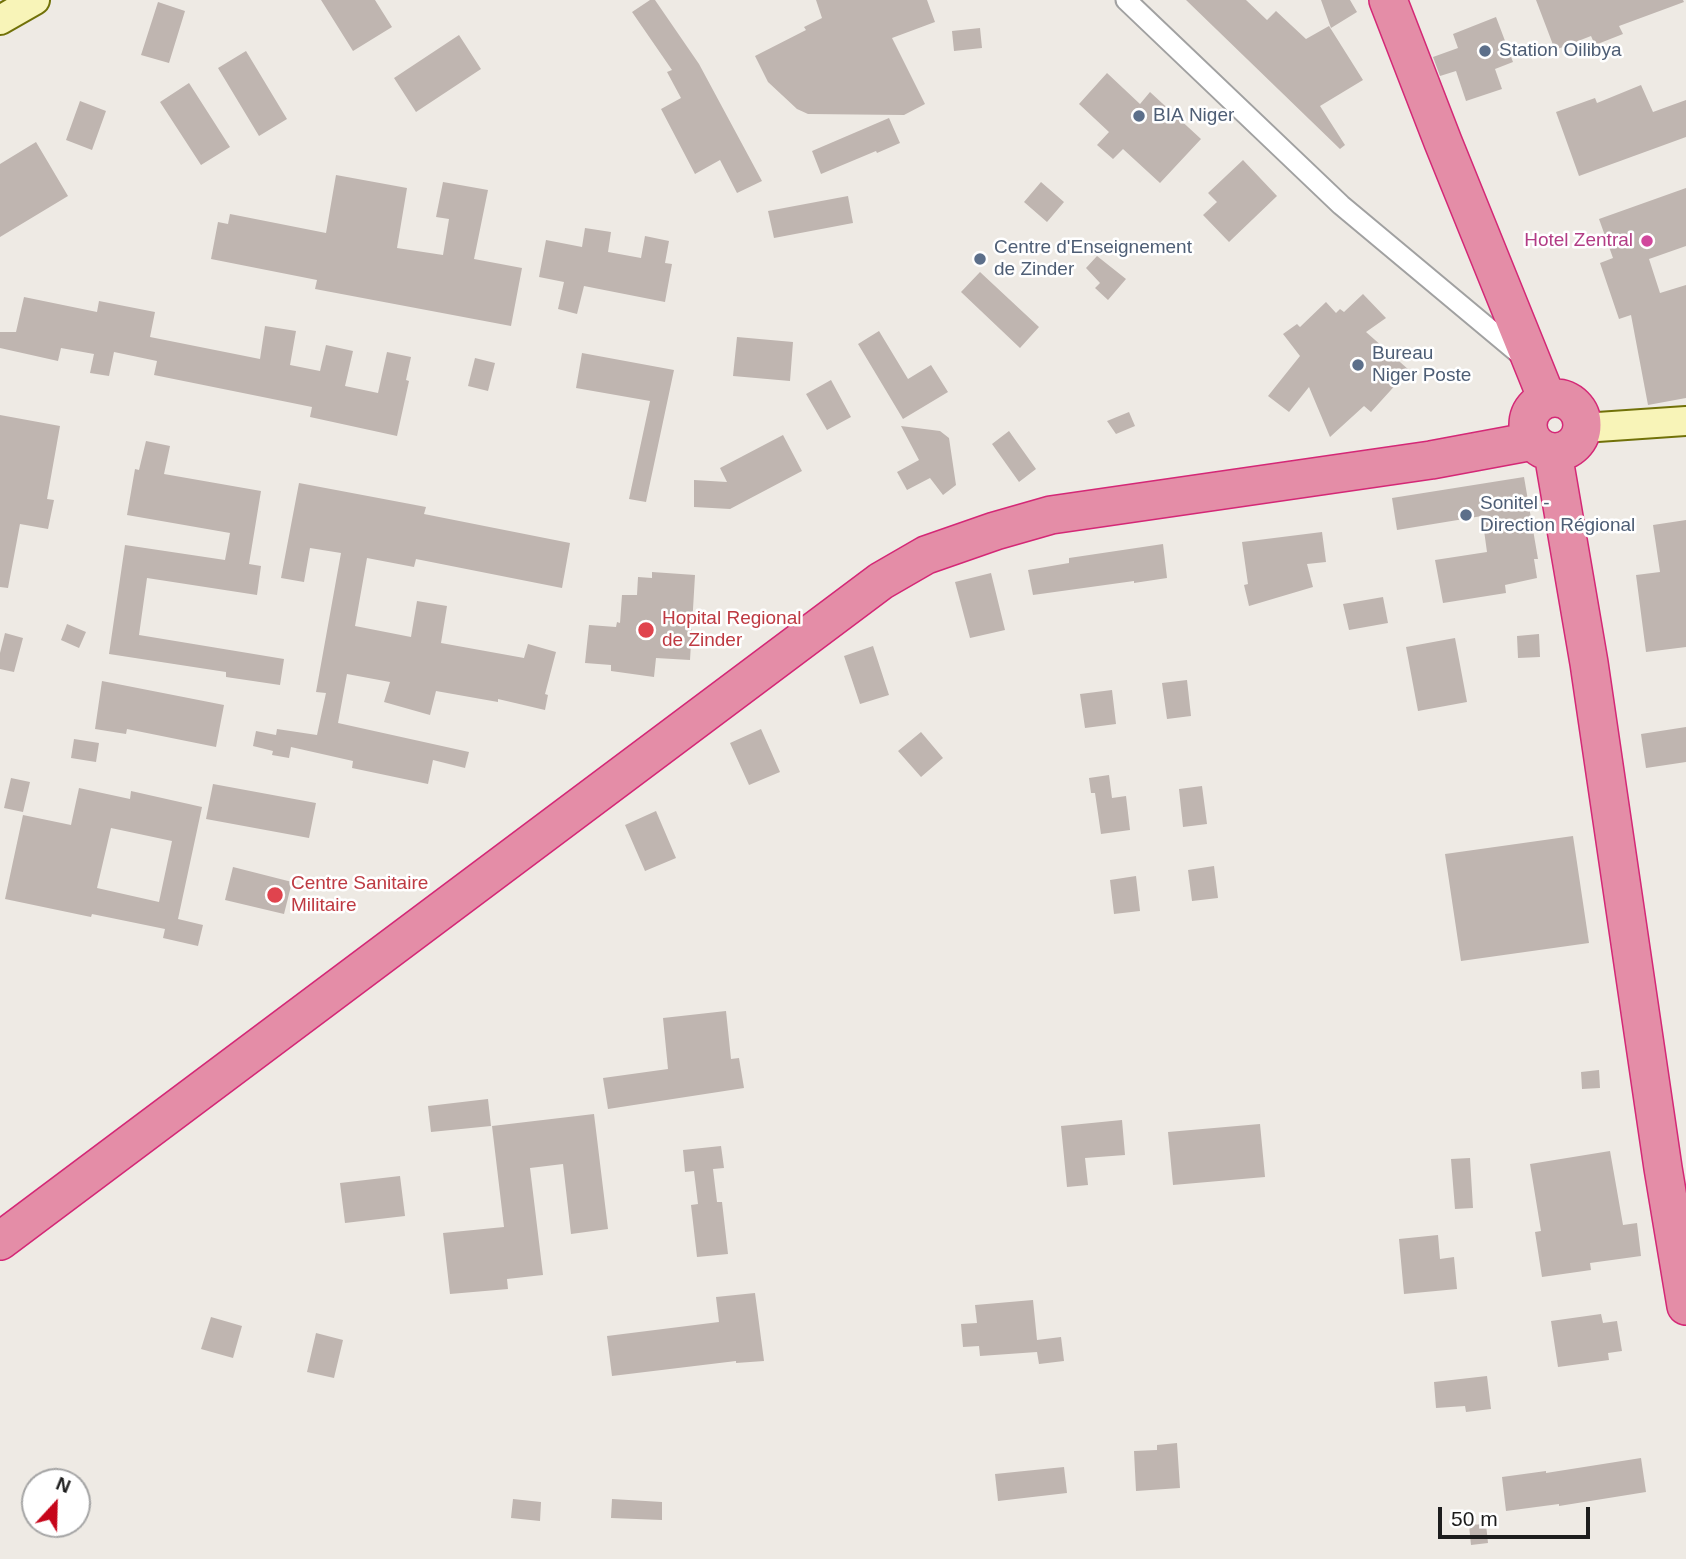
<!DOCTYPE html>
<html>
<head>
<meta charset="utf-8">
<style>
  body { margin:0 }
  #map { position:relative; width:1686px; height:1559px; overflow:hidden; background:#eeeae4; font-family:Helvetica,sans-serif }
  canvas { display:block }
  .north { position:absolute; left:21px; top:1468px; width:70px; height:70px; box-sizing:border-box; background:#fff; border:2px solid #a5a5a5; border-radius:50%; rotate:22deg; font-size:19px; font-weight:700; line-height:28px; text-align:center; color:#1d1d1d }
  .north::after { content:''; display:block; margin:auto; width:24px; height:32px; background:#c6051a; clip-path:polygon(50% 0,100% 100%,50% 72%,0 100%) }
  .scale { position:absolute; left:1438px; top:1507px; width:152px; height:32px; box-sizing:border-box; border:4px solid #1d1d1d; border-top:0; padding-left:9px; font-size:21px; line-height:24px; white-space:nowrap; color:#1d1d1d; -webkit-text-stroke:5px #fff; paint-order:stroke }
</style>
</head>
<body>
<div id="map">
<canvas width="1686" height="1559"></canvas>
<div class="north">N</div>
<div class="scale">50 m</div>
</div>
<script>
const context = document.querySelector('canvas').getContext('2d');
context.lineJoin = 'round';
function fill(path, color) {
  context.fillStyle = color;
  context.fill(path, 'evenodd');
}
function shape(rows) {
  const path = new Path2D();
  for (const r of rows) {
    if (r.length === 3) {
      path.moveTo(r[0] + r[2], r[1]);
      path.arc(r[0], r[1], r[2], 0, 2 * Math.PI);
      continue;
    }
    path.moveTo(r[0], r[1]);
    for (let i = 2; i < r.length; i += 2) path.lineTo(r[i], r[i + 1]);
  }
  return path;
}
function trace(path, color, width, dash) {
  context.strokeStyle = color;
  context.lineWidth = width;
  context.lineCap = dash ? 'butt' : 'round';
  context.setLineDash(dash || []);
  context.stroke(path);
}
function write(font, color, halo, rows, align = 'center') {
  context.font = font + ' Helvetica,sans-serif';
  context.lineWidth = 5;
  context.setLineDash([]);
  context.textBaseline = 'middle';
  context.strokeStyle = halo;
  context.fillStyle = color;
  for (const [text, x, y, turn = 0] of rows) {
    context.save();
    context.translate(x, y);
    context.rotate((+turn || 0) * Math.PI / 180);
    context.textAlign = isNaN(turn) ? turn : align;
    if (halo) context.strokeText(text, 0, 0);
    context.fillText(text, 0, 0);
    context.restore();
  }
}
fill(shape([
  [321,0,375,0,392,27,353,51],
  [650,0,655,0,699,64,762,181,737,193,720,160,695,174,661,109,681,98,667,72,672,70,632,12],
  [816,0,927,0,935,22,892,38,925,104,904,115,808,114,797,109,768,82,755,56,806,30,804,27,822,18],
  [1186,0,1246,0,1267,20,1276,11,1306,39,1329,26,1363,80,1320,106,1345,145,1340,149],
  [1321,0,1350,0,1357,12,1331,28],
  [1536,0,1683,0,1684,2,1619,26,1623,34,1595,45,1591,36,1555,50],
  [158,2,185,11,169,63,141,55],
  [1496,17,1513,62,1495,69,1502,89,1466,101,1456,71,1440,76,1433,57,1458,48,1453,34],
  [980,28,982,48,954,51,952,31],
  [459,35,481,69,416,112,394,78],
  [246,51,287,119,259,136,218,68],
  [1107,73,1140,104,1150,92,1201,139,1160,183,1123,149,1113,159,1097,145,1109,132,1079,104],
  [189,83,230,147,201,165,160,102],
  [1641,85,1653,112,1686,100,1686,137,1579,176,1556,112,1595,98,1597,103],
  [80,101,106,111,92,150,66,140],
  [889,118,900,143,877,153,876,151,821,174,812,151],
  [36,142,68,196,0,237,0,164],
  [1243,160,1277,196,1229,242,1203,215,1217,202,1208,193],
  [336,175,407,188,397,248,443,255,449,219,436,217,443,182,488,190,474,259,522,268,511,326,315,289,317,280,211,259,218,222,228,224,230,214,326,233],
  [1041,182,1064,202,1047,222,1024,202],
  [1686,188,1686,246,1649,259,1660,293,1686,285,1686,398,1648,405,1631,315,1619,319,1600,263,1613,258,1599,219],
  [848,196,853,223,774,238,768,211],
  [585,228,611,232,608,252,641,258,645,236,669,241,665,263,672,264,665,302,584,286,577,314,558,309,564,282,539,277,546,240,582,247],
  [1097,256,1126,279,1108,300,1095,288,1100,283,1086,268],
  [980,272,1039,327,1020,348,961,292],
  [1363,294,1386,318,1366,332,1409,370,1371,412,1364,406,1330,437,1309,387,1289,412,1268,396,1300,356,1283,334,1297,324,1300,327,1326,302,1336,313,1340,309,1344,312],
  [24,297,97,312,99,301,155,312,150,337,260,359,265,326,296,331,290,365,320,371,326,345,353,351,345,386,378,393,387,352,411,357,406,380,409,381,397,436,310,417,312,407,154,375,157,361,114,352,109,376,90,373,94,354,61,348,58,361,0,348,0,332,16,332],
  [879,331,908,379,931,365,948,392,903,419,858,344],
  [737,337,793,342,790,381,733,376],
  [582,353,674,370,646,502,629,499,650,401,576,388],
  [475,358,495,363,488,391,468,386],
  [831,380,851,417,827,430,806,394],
  [1129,412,1135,426,1116,434,1107,421],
  [0,415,60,426,47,499,54,500,48,529,20,524,8,588,0,587],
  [901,426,940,431,949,438,956,485,943,495,930,478,907,490,897,472,919,460],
  [1009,431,1036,469,1019,482,992,444],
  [783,435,802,471,730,509,694,507,694,480,727,482,720,468],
  [146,441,170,446,164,474,261,491,249,564,261,566,257,595,147,578,139,635,284,659,280,685,226,677,226,672,109,654,125,545,225,560,230,533,127,515,135,469,139,470],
  [1524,477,1538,559,1534,559,1537,578,1505,585,1506,593,1443,603,1435,560,1487,552,1482,516,1397,530,1392,498],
  [299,483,426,507,424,514,570,543,562,588,416,559,414,567,367,558,355,626,411,637,417,601,447,606,441,643,524,658,528,644,556,652,545,694,548,695,545,710,498,699,498,702,436,691,430,715,384,702,390,682,347,674,338,723,469,752,465,768,433,760,428,784,352,768,353,761,291,747,289,758,272,755,273,751,253,746,256,731,276,735,277,729,317,735,326,693,316,692,341,553,310,548,304,582,281,578],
  [1686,520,1686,647,1646,652,1636,575,1660,572,1653,525],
  [1322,532,1326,562,1307,564,1313,587,1249,606,1244,585,1248,584,1242,542],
  [1163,544,1167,578,1134,583,1134,581,1033,595,1028,570,1069,563,1069,558],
  [652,572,695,575,690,660,656,658,654,677,611,671,611,665,585,663,589,625,616,627,617,622,620,623,622,595,637,595,638,577,652,578],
  [991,573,1005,630,970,638,955,582],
  [1383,597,1388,623,1349,630,1343,604],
  [67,624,86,632,79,648,61,640],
  [5,633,23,638,14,672,0,669,0,653],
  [1539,634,1540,657,1518,658,1517,636],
  [1455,638,1467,702,1418,711,1406,647],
  [873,646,889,695,860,704,844,656],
  [1187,680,1191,716,1167,719,1162,683],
  [102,681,224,705,216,747,127,729,126,734,95,729],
  [1112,690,1116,724,1085,728,1080,694],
  [1686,727,1686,762,1646,768,1641,734],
  [761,729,780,772,749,785,730,743],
  [921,732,943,758,921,777,898,751],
  [74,739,99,743,96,762,71,758],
  [1109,775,1112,798,1126,796,1130,830,1101,834,1095,793,1091,793,1089,778],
  [11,778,30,782,23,812,4,808],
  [213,784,316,803,309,838,206,819],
  [1202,786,1207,824,1183,827,1179,789],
  [79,788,130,799,131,791,202,807,178,919,203,925,198,946,163,938,165,929,92,914,91,917,5,899,23,815,71,825],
  [111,828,172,841,159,902,97,888],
  [656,811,676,858,645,871,625,825],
  [1573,836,1589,943,1461,961,1445,854],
  [1214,866,1218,898,1192,901,1188,870],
  [233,867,292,882,284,914,225,900],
  [1136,876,1140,911,1114,914,1110,880],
  [726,1011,731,1059,739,1058,744,1088,608,1109,603,1078,668,1069,663,1018],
  [1599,1070,1600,1088,1582,1089,1581,1072],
  [488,1099,491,1126,431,1132,428,1106],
  [594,1114,608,1229,571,1234,563,1164,530,1168,543,1275,507,1279,508,1289,450,1294,443,1233,504,1227,492,1126],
  [1122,1120,1125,1155,1085,1158,1088,1185,1067,1187,1061,1126],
  [1260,1124,1265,1177,1173,1185,1168,1132],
  [721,1146,724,1168,713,1169,717,1202,722,1202,728,1254,697,1257,691,1205,698,1204,694,1171,685,1172,683,1150],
  [1610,1151,1623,1225,1637,1223,1641,1256,1590,1263,1591,1270,1542,1277,1535,1232,1541,1231,1530,1164],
  [1470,1158,1473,1208,1455,1209,1451,1159],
  [400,1176,405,1216,345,1223,340,1183],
  [1438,1235,1440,1259,1454,1257,1457,1289,1404,1294,1399,1239],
  [755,1293,764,1361,736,1363,736,1361,612,1376,607,1336,719,1322,716,1297],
  [1033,1300,1037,1340,1061,1337,1064,1361,1039,1364,1037,1352,980,1356,979,1346,963,1347,961,1324,977,1323,975,1305],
  [1601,1314,1603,1323,1617,1321,1622,1351,1608,1353,1609,1360,1558,1367,1551,1321],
  [211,1317,242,1326,233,1358,201,1349],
  [316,1333,343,1340,334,1378,307,1372],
  [1487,1376,1491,1409,1466,1412,1465,1406,1436,1408,1434,1382],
  [1177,1443,1180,1488,1136,1491,1134,1451,1157,1450,1157,1445],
  [1641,1458,1646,1492,1559,1506,1559,1504,1506,1511,1502,1477,1546,1471,1546,1473],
  [1064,1467,1067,1493,998,1501,995,1474],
  [513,1499,541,1502,540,1521,511,1518],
  [612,1499,662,1502,662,1520,611,1518],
  [1486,1524,1488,1543,1471,1545,1469,1525]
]), '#bfb5b0');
const street = shape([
  [1126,0,1341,205,1523,357]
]);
const secondary = shape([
  [0,20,35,0],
  [1583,428,1686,421]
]);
const highway = shape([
  [1388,0,1443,142,1547,399],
  [1555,425,27],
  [1553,453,1589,663,1663,1168,1686,1306],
  [0,1241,881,581,926,555,995,531,1051,515,1431,460,1533,441]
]);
trace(street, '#a1a1a1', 23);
trace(secondary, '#717108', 32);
trace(highway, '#d42876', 40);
trace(street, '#fff', 19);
trace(secondary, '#f8f4b8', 28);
trace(highway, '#e48da7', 37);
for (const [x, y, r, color] of [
  [1485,51,7,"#5c6f8a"],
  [1139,116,7,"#5c6f8a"],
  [1647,241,7,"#d1479c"],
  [980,259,7,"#5c6f8a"],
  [1358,365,7,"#5c6f8a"],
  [1466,515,7,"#5c6f8a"],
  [646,630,9,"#e0444e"],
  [275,895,9,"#e0444e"]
]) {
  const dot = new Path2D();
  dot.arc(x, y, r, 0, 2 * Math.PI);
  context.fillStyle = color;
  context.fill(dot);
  trace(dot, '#fff', 2.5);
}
write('19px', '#4e5e75', '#fff', [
  ["Station Oilibya",1499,51],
  ["BIA Niger",1153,116],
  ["Centre d'Enseignement",994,248],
  ["de Zinder",994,270],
  ["Bureau",1372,354],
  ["Niger Poste",1372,376],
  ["Sonitel -",1480,504],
  ["Direction Régional",1480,526]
], 'left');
write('19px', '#b23c85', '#fff', [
  ["Hotel Zentral",1633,241]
], 'right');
write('19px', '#be3a42', '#fff', [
  ["Hopital Regional",662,619],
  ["de Zinder",662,641],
  ["Centre Sanitaire",291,884],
  ["Militaire",291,906]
], 'left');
</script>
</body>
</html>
